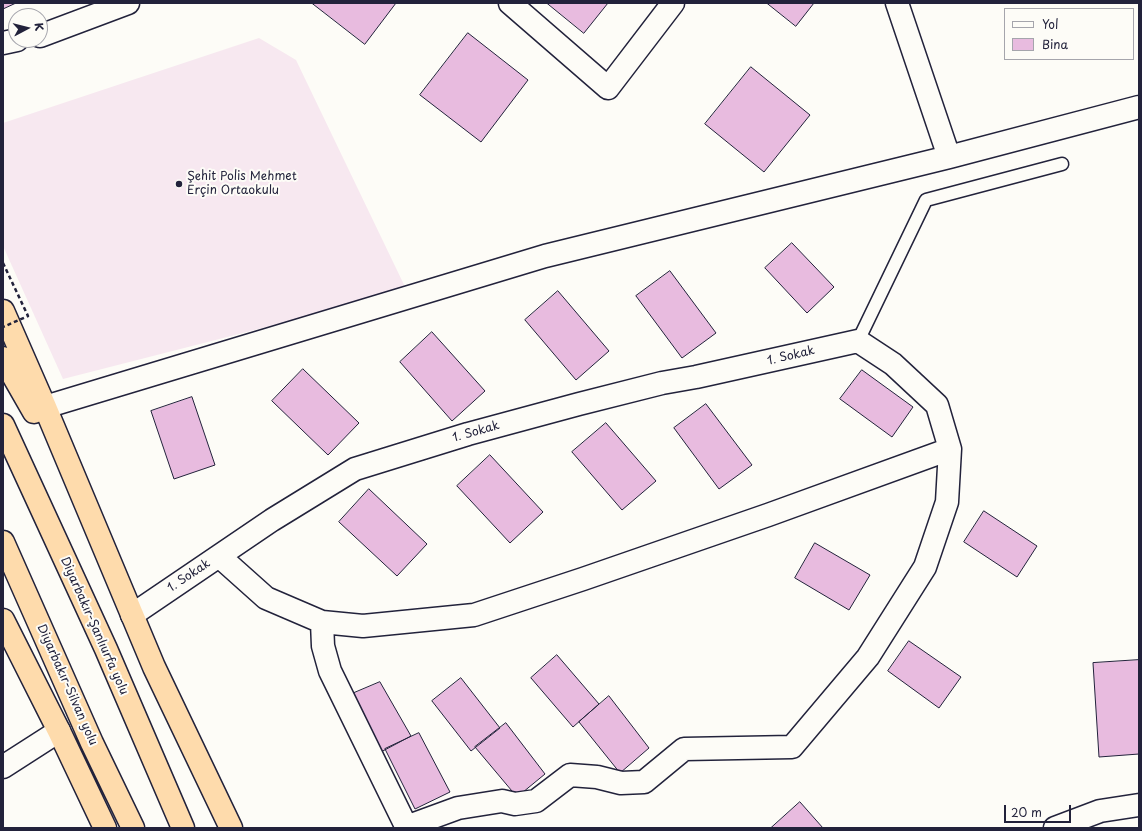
<!DOCTYPE html>
<html>
<head>
<meta charset="utf-8">
<style>
  body { margin:0 }
  #map { position:relative; width:1142px; height:831px; overflow:hidden; background:#fdfcf7; font-family:"Playpen Sans",sans-serif }
  canvas { display:block }
  .frame { position:absolute; inset:0; border:4px solid #22223b; pointer-events:none }
  .legend { position:absolute; left:1004px; top:8px; width:130px; height:52px; box-sizing:border-box; background:#fdfcf7; border:1px solid #a5a5ac; margin:0; padding:5px 7px; list-style:none; font-size:12px; color:#22223b }
  .legend li { display:flex; align-items:center; gap:8px; height:20px }
  .legend b { width:20px; border:1px solid #a5a5ac }
  .north { position:absolute; left:8px; top:8px; width:40px; height:40px; box-sizing:border-box; background:#fdfcf7; border:1px solid #a5a5ac; border-radius:50%; rotate:83deg; font-size:11px; font-weight:700; line-height:16px; text-align:center; color:#22223b }
  .north::after { content:''; display:block; margin:auto; width:14px; height:18px; background:#22223b; clip-path:polygon(50% 0,100% 100%,50% 72%,0 100%) }
  .scale { position:absolute; left:1004px; top:805px; width:67px; height:18px; box-sizing:border-box; border:2px solid #22223b; border-top:0; padding-left:5px; font-size:12px; line-height:14px; white-space:nowrap; color:#22223b; -webkit-text-stroke:3px #fdfcf7; paint-order:stroke }
</style>
</head>
<body>
<div id="map">
<canvas width="1142" height="831"></canvas>
<div class="frame"></div>
<ul class="legend">
<li><b style="height:5px;background:#fdfcf7"></b>Yol</li>
<li><b style="height:11px;background:#e8bbdf"></b>Bina</li>
</ul>
<div class="north">K</div>
<div class="scale">20 m</div>
</div>
<script>
const context = document.querySelector('canvas').getContext('2d');
context.lineJoin = 'round';
function fillPath(path, color) { context.fillStyle = color; context.fill(path, 'evenodd'); }
function strokePath(path, color, width, dash) { context.strokeStyle = color; context.lineWidth = width; context.lineCap = dash ? 'butt' : 'round'; context.setLineDash(dash || []); context.stroke(path); }
function label(font, color, halo, rows, align = 'center') {
  context.font = font + ' "Playpen Sans",sans-serif'; context.lineWidth = 4; context.setLineDash([]); context.textBaseline = 'middle'; context.strokeStyle = halo; context.fillStyle = color; for (const [text, x, y, turn = 0] of rows) {
    context.save(); context.translate(x, y); context.rotate((+turn || 0) * Math.PI / 180); context.textAlign = isNaN(turn) ? turn : align; if (halo) context.strokeText(text, 0, 0); context.fillText(text, 0, 0); context.restore();
  }
}
fillPath(new Path2D(`
  M259,38L296,60L407,291L63,379L3,246V123Z`), '#f7e8f0');
const building = new Path2D(`
  M3,3H16L3,9Z
  M312,3H396L365,44Z
  M547,3H608L584,33Z
  M767,3H814L796,26Z
  M468,33L528,80L481,142L420,95Z
  M751,67L810,115L764,172L705,124Z
  M792,243L834,287L807,313L765,268Z
  M670,271L716,333L682,358L636,296Z
  M558,291L609,351L576,380L525,320Z
  M432,332L485,391L452,421L400,362Z
  M303,369L359,423L328,455L272,401Z
  M862,370L913,407L892,437L840,399Z
  M192,397L215,465L174,479L151,411Z
  M706,404L752,465L719,489L674,428Z
  M606,423L656,481L622,510L572,452Z
  M490,455L543,512L510,543L457,486Z
  M369,489L427,544L397,576L339,522Z
  M984,511L1037,546L1017,577L964,542Z
  M815,543L870,575L849,610L795,578Z
  M909,641L961,677L939,708L888,671Z
  M557,655L599,704L573,727L531,678Z
  M1139,660V754L1099,757L1093,663Z
  M461,678L500,728L471,751L432,701Z
  M380,682L411,736L379,753L347,696Z
  M609,696L649,748L620,773L579,722Z
  M506,723L545,774L517,797L475,747Z
  M419,733L450,792L415,809L385,749Z
  M800,802L823,828H771Z`);
fillPath(building, '#e8bbdf');
strokePath(building, '#22223b', 1);
const lane = new Path2D(`
  M858,341L926,200L1062,164`);
const street = new Path2D(`
  M510,3L608,88L673,3
  M897,3L949,157
  M40,36L128,3
  M3,43L17,40
  M45,407L545,256L949,157L1139,107
  M219,556L266,598L322,622L363,626L474,615L583,579L768,515L950,449
  M132,615L272,520L355,469L468,434L579,404L662,383L696,377L858,341L893,364L937,405L950,449L947,502L925,567L868,657L792,747L684,749L644,782L621,783L597,777L570,775L536,801L515,804L502,801L458,808L406,827
  M322,622L323,646L330,671L407,828
  M3,767L59,731`);
const secondary = new Path2D(`
  M1055,828L1100,811L1139,805`);
const highway = new Path2D(`
  M3,311L45,407L154,667L231,828
  M3,358L34,412
  M3,425L106,649L183,828
  M3,542L92,743L133,828
  M3,620L59,731L105,828`);
strokePath(lane, '#22223b', 15);
strokePath(street, '#22223b', 25);
strokePath(secondary, '#22223b', 25);
strokePath(highway, '#22223b', 25);
strokePath(lane, '#fdfcf7', 12);
strokePath(street, '#fdfcf7', 22);
strokePath(secondary, '#fdfcf7', 22);
strokePath(highway, '#fedbac', 22);
strokePath(new Path2D(`
  M3,263L28,316L3,327`), '#22223b', 2.5, [4, 3]);
for (const [x, y, r, color] of [
  [179,184,4,"#22223b"]
]) { const dot = new Path2D(); dot.arc(x, y, r, 0, 2 * Math.PI); context.fillStyle = color; context.fill(dot); strokePath(dot, '#fdfcf7', 1.5); }
label('12px', '#22223b', '#fdfcf7', [
  ["Şehit Polis Mehmet",187,177],
  ["Erçin Ortaokulu",187,191]
], 'left');
label('12px', '#22223b', '#fdfcf7', [
  ["1. Sokak",791,356,-13],
  ["1. Sokak",476,432,-16],
  ["1. Sokak",189,576,-34],
  ["Diyarbakır-Şanlıurfa yolu",94,626,66],
  ["Diyarbakır-Silvan yolu",67,685,66]
]);
</script>
</body>
</html>
